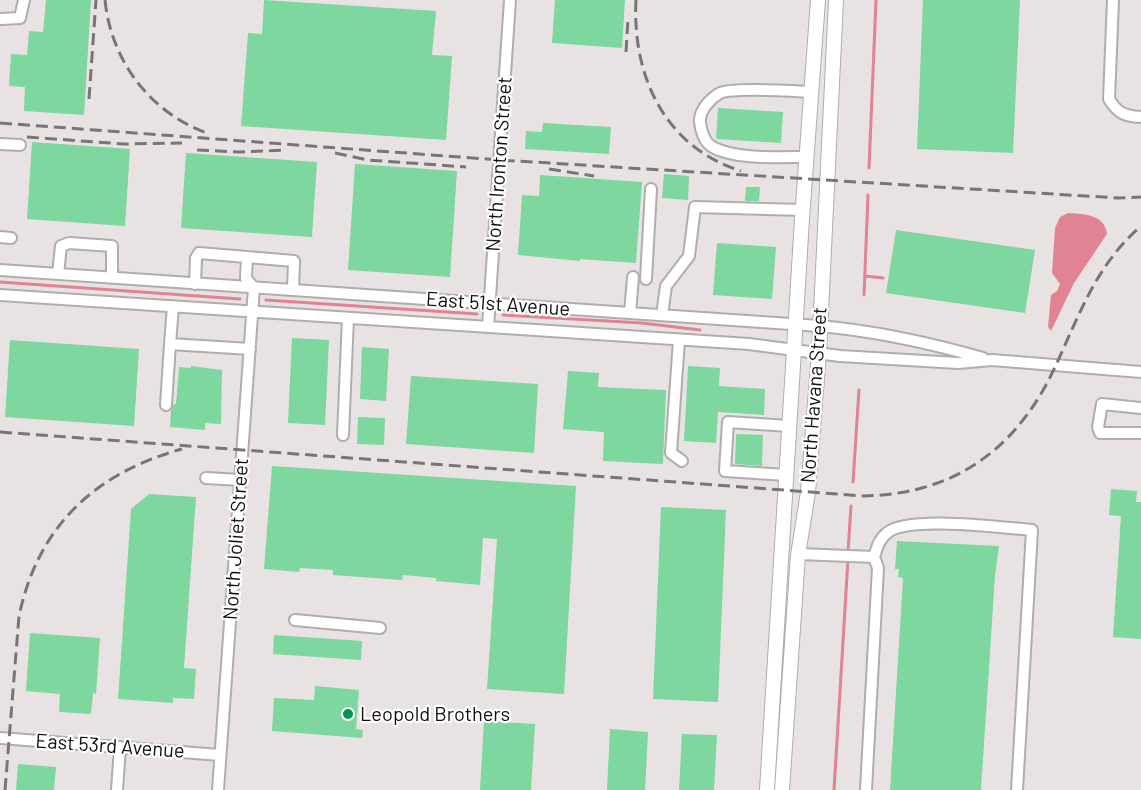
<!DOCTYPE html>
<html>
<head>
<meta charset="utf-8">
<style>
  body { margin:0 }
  canvas { display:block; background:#e8e2e3 }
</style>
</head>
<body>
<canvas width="1141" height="790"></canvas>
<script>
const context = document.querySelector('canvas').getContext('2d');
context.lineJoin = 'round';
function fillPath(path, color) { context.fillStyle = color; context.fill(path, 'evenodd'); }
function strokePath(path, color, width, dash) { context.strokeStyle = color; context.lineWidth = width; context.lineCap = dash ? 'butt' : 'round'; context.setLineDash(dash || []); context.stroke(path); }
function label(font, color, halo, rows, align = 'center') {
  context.font = font + ' Barlow,sans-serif'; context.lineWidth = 4.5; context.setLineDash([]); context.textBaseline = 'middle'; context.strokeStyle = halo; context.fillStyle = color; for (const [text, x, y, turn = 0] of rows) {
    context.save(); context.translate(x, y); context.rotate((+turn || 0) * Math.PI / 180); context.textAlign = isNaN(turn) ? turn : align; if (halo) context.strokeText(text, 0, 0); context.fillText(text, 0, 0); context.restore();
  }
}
fillPath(new Path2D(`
  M1068,213C1083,214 1105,214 1107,234L1074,283L1051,331L1048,327L1051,295L1057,291L1060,284L1052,273L1055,228L1060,217Z`), '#e28394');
strokePath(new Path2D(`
  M869,168L876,0
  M865,276L883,278
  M0,282L240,299
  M864,295L868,195
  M266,300L477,314
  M503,315L642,323L700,330
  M853,482L859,390
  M848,552L851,506
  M834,790L848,559`), '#e28394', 3);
fillPath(new Path2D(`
  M46,0H91L84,115L24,111L25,87L9,86L11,54L27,55L29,31L43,32Z
  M264,0L436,11L432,55L452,56L446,140L241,126L248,33L262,34Z
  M555,0H625L622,48L552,43Z
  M923,0H1020L1013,153L917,149Z
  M718,108L783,112L781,143L716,139Z
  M543,123L611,127L609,154L525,149L526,131L542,132Z
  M32,142L130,149L125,226L27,219Z
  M186,153L317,162L312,237L181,228Z
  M355,164L457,171L450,277L348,270Z
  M664,174L689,176L688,200L662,198Z
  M540,175L642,182L636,263L580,259V261L518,255L522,195L539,196Z
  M746,187H760L759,201H745Z
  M896,230L1035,250L1025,313L886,293Z
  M717,243L776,247L772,299L713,295Z
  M292,338L329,340L325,425L288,423Z
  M10,340L139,349L134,426L5,417Z
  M362,347L389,349L386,401L360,399Z
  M191,366L222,370L221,424L205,423V430L170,427L171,410L174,404H176L179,367L191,368Z
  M688,366L720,368L719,386L765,389L764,415L718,412L716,443L684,441Z
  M568,371L599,373L598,387L666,390L663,464L603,461L604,432L563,429Z
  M411,376L538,384L534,453L406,444Z
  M358,417L385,418L384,445L357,444Z
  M736,434L763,435L762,466L735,464Z
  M272,466L576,486L564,694L487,689L497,539L483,538L480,585L436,581V578L403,575L402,580L333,575V570L300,568L299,572L264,569Z
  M1111,489L1137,491L1136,502H1141V639L1113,637L1121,516L1109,515Z
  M149,494L196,497L184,668L196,669L194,699L173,698V703L118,699L131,509Z
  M661,507L726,510L718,702L653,699Z
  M897,541L999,546L995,576L981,790H890L903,578L898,577L899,569H895Z
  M30,633L100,638L96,694L93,693L91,714L59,712L60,694L26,691Z
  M274,635L362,641L361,660L273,654Z
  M315,686L359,690L356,729L363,730L362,738L272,731L274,698L314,700Z
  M484,721L535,724L531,790H480Z
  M610,729L648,732L645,790H607Z
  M682,734L717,735L714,790H679Z
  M18,764L56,767L54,790H16Z`), '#7dd79f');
const minor = new Path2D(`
  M1113,0L1109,99C1118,114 1125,116 1141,117
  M0,19L20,18L24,0
  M0,144L20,145
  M806,157C781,157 733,160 711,146C704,141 701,130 700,122C699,110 711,98 720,93C734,87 793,91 812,92
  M0,237L11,238
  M247,257L246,278L254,288
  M0,270L820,326C876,331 930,343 983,358
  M58,274L61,246L69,243L112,246V278
  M646,279L651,189
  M195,284L196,258L199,253L294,261L293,290
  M0,295L749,344L840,356L958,363L992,360L1141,372
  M630,313L633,277
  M662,315L666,286L689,256L695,207L802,210
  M488,327L510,0
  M679,340L671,453L682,461
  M170,344L173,306
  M166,405L170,344L250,349
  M1141,408L1102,404L1098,427L1100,433H1141
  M343,435L348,318
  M786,475L725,471L728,422L789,426
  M206,478L240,480
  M799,554L874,557C877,548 879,539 887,533C908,515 1003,528 1032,530L1017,790
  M295,620L380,628
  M0,738L220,755
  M117,790L120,747
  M218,790L254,288
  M866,790L878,568L874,557`);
const major = new Path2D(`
  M767,790L802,219L818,0
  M782,790L798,555L808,492L819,353L836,0`);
strokePath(minor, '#b1adad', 14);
strokePath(major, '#b1adad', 16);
strokePath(minor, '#fff', 10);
strokePath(major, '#fff', 14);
strokePath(new Path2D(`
  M105,0C111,60 149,112 207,133
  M636,0C632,75 664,147 741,171
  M626,52L628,19
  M89,99L96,0
  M0,123L500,160L1118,198L1141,197
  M27,137L123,144L182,143
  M197,150L240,152L287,150
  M335,153L368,160L466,167
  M549,169L594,176
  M0,432L864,496C956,494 1018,448 1056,365C1080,313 1097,264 1141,226
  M5,790L19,616C38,526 95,473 182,449`), '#797576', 3, [12, 6]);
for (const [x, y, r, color] of [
  [348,714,6,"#009455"]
]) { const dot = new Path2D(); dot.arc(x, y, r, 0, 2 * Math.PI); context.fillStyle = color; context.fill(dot); strokePath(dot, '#fff', 2); }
label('20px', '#111010', '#fff', [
  ["North Ironton Street",499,164,-86],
  ["East 51st Avenue",498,304,4],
  ["North Havana Street",814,395,-86],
  ["North Joliet Street",236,539,-86],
  ["East 53rd Avenue",110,746,4]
]);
label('20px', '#111010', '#fff', [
  ["Leopold Brothers",360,714]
], 'left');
</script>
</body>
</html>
